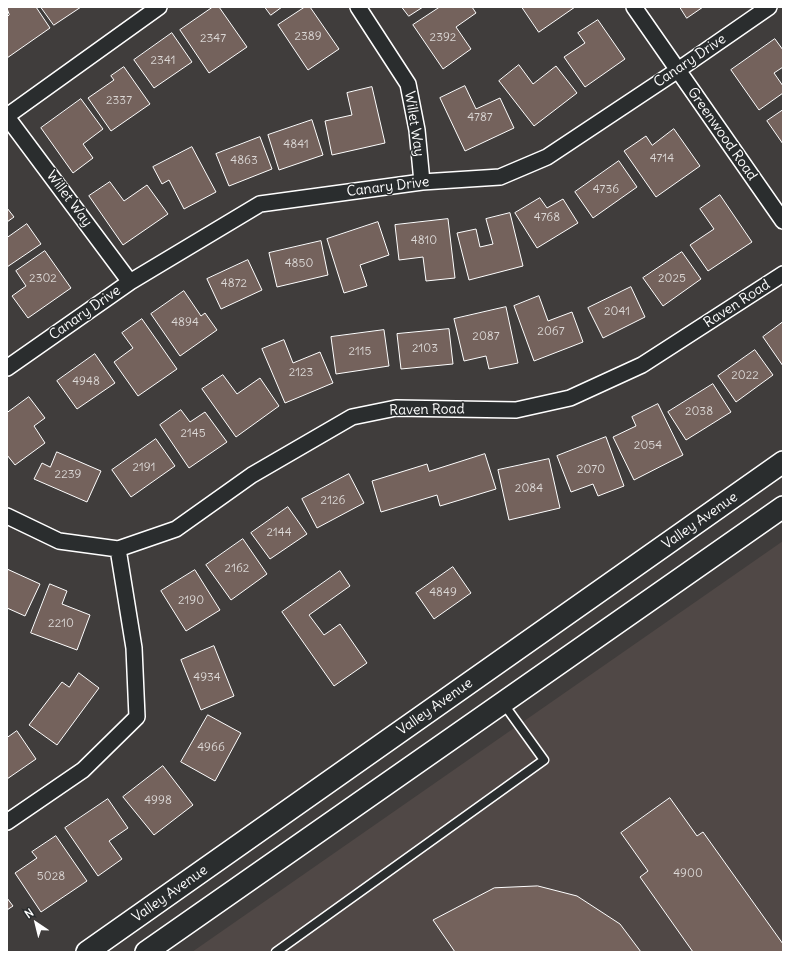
<!DOCTYPE html>
<html>
<head>
<meta charset="utf-8">
<style>
  body { margin:0 }
  #map { position:relative; width:790px; height:959px; overflow:hidden; background:#403d3c; font-family:Delius,sans-serif }
  canvas { display:block }
  .frame { position:absolute; inset:0; border:8px solid #fff; pointer-events:none }
  .north { position:absolute; left:16px; top:903px; width:40px; height:40px; -webkit-text-stroke:3px #2a2d2e; paint-order:stroke; rotate:325deg; font-size:11px; font-weight:700; line-height:16px; text-align:center; color:#fff }
  .north::after { content:''; display:block; margin:auto; width:14px; height:18px; background:#fff; clip-path:polygon(50% 0,100% 100%,50% 72%,0 100%) }
</style>
</head>
<body>
<div id="map">
<canvas width="790" height="959"></canvas>
<div class="frame"></div>
<div class="north">N</div>
</div>
<script>
const context = document.querySelector('canvas').getContext('2d');
context.lineJoin = 'round';
function fillPath(path, color) { context.fillStyle = color; context.fill(path, 'evenodd'); }
function strokePath(path, color, width, dash) { context.strokeStyle = color; context.lineWidth = width; context.lineCap = dash ? 'butt' : 'round'; context.setLineDash(dash || []); context.stroke(path); }
function label(font, color, halo, rows, align = 'center') {
  context.font = font + ' Delius,sans-serif'; context.lineWidth = 3; context.setLineDash([]); context.textBaseline = 'middle'; context.strokeStyle = halo; context.fillStyle = color; for (const [text, x, y, turn = 0] of rows) {
    context.save(); context.translate(x, y); context.rotate((+turn || 0) * Math.PI / 180); context.textAlign = isNaN(turn) ? turn : align; if (halo) context.strokeText(text, 0, 0); context.fillText(text, 0, 0); context.restore();
  }
}
fillPath(new Path2D(`
  M783,541V952H192Z`), '#504846');
const building = new Path2D(`
  M7,7H36L50,28L7,58V17L9,15Z
  M41,7H81L54,25Z
  M213,7H219L247,47L209,73L180,30Z
  M265,7H282L271,15Z
  M305,7H310L339,49L308,70L278,25Z
  M402,7H423L409,16Z
  M440,7H472L476,13L456,27L471,49L443,69L413,25Z
  M522,7H575L539,32Z
  M680,7H703L687,18Z
  M598,20L625,59L585,87L564,57L585,43L578,33Z
  M172,33L192,62L154,88L134,60Z
  M775,39L783,50V67L774,73L783,86V93L759,110L731,70Z
  M519,65L533,84L556,66L577,93L534,126L499,81Z
  M124,67L150,104L111,131L88,98L114,80L111,76Z
  M465,86L476,109L500,98L514,128L465,151L440,98Z
  M372,87L385,143L332,155L325,121L352,115L347,93Z
  M81,99L103,129L83,144L93,158L73,173L41,128Z
  M783,110V144L767,121Z
  M312,120L323,155L279,170L268,135Z
  M674,129L700,166L656,197L624,151L646,136L652,145Z
  M260,137L272,169L229,186L216,154Z
  M192,147L216,192L184,209L169,180L162,184L153,167Z
  M619,161L637,187L593,218L575,192Z
  M110,182L124,201L147,185L168,214L123,245L89,196Z
  M720,195L752,242L708,271L690,245L714,229L700,209Z
  M540,198L547,208L563,199L578,223L537,248L515,213Z
  M7,208L14,217L7,222Z
  M510,213L523,266L469,280L457,233L476,229L480,247L493,244L486,219Z
  M448,219L455,278L426,281L423,257L399,260L395,225Z
  M378,222L389,255L360,265L367,286L344,293L327,239Z
  M27,224L41,244L7,267V238Z
  M321,241L328,275L277,287L269,253Z
  M45,251L71,288L28,318L12,296L26,286L16,271Z
  M682,252L701,279L663,306L643,278Z
  M248,260L262,290L221,309L207,279Z
  M631,287L645,317L603,338L588,308Z
  M184,291L201,316L205,313L217,330L180,356L151,314Z
  M539,296L548,321L572,312L583,342L534,361L514,306Z
  M506,307L518,363L489,369L486,356L464,361L454,319Z
  M142,319L177,369L138,396L114,362L133,348L122,333Z
  M783,322V366L763,337Z
  M449,329L453,364L401,369L397,334Z
  M384,330L389,366L336,374L331,337Z
  M284,340L293,363L320,352L333,383L285,403L262,349Z
  M755,350L773,375L736,402L718,376Z
  M95,354L115,383L77,409L57,381Z
  M223,375L237,394L260,378L279,406L236,437L202,389Z
  M713,384L731,412L686,440L668,412Z
  M29,397L45,418L34,426L45,443L15,465L7,455V413Z
  M658,404L683,455L634,480L613,437L636,426L632,417Z
  M181,410L190,422L205,412L227,442L189,468L160,425Z
  M606,437L624,486L598,496L593,484L571,492L557,456Z
  M156,439L175,466L131,497L112,470Z
  M57,452L101,471L87,502L34,479L42,463L50,467Z
  M485,454L496,489L440,506L437,495L381,512L372,481L427,464L429,471Z
  M549,459L560,508L509,520L498,470Z
  M349,474L364,503L317,528L302,499Z
  M288,507L307,534L270,559L251,533Z
  M243,539L267,574L231,600L206,565Z
  M453,567L471,593L434,619L416,593Z
  M7,569L40,584L25,616L7,608Z
  M195,570L220,610L186,631L161,591Z
  M340,571L350,586L309,615L324,635L340,624L367,663L334,686L282,612Z
  M50,584L67,591L62,604L90,615L77,650L31,633Z
  M214,646L234,696L201,710L181,660Z
  M79,673L99,688L57,745L29,725L62,682L69,687Z
  M208,715L241,733L215,781L181,762Z
  M17,731L36,759L7,779V738Z
  M163,766L193,805L154,835L123,797Z
  M670,798L697,836L703,832L783,944V952H693L640,877L648,871L621,833Z
  M108,799L128,828L109,841L122,859L98,876L65,828Z
  M56,836L87,881L41,912L15,873L37,858L32,852Z
  M538,886L577,896L620,924L641,952H455L433,920L494,888Z
  M7,898L13,906L7,910Z`);
fillPath(building, '#74625c');
strokePath(building, '#fff', 1);
const service = new Path2D(`
  M276,952L544,760L503,703`);
const minor = new Path2D(`
  M358,7L408,84L417,130L422,182
  M634,7L783,221
  M7,116L159,7
  M7,117L130,282
  M7,368L130,282L260,204L422,182L500,177L547,157L678,70L769,7
  M7,516L59,541L118,549L176,529L252,475L352,417L396,408L516,410L570,398L642,365L783,274
  M7,822L83,770L137,717L134,648L118,549`);
const secondary = new Path2D(`
  M87,952L783,462
  M146,952L783,507`);
strokePath(service, '#fff', 11);
strokePath(minor, '#fff', 18);
strokePath(secondary, '#fff', 24);
strokePath(service, '#2a2d2e', 8);
strokePath(minor, '#2a2d2e', 15);
strokePath(secondary, '#2a2d2e', 21);
label('12px', '#dcd8d6', null, [
  ["2389",308,37],
  ["2392",443,38],
  ["2347",213,39],
  ["2341",163,61],
  ["2337",119,101],
  ["4787",480,118],
  ["4841",296,145],
  ["4714",662,159],
  ["4863",244,161],
  ["4736",606,190],
  ["4768",547,218],
  ["4810",424,241],
  ["4850",299,264],
  ["2302",43,279],
  ["2025",672,279],
  ["4872",234,284],
  ["2041",617,312],
  ["4894",185,323],
  ["2067",551,332],
  ["2087",486,337],
  ["2103",425,349],
  ["2115",360,352],
  ["2123",301,373],
  ["2022",745,376],
  ["4948",86,382],
  ["2038",699,412],
  ["2145",193,434],
  ["2054",648,446],
  ["2191",144,468],
  ["2070",591,470],
  ["2239",68,475],
  ["2084",529,489],
  ["2126",333,501],
  ["2144",279,533],
  ["2162",237,569],
  ["4849",443,593],
  ["2190",191,601],
  ["2210",61,624],
  ["4934",207,678],
  ["4966",211,748],
  ["4998",158,801],
  ["4900",688,874],
  ["5028",51,877]
]);
label('14px', '#fff', '#2a2d2e', [
  ["Canary Drive",690,61,-34],
  ["Willet Way",414,124,81],
  ["Greenwood Road",722,134,55],
  ["Canary Drive",388,187,-7],
  ["Willet Way",69,199,53],
  ["Raven Road",737,304,-33],
  ["Canary Drive",85,313,-35],
  ["Raven Road",427,410,-1],
  ["Valley Avenue",700,521,-35],
  ["Valley Avenue",435,707,-35],
  ["Valley Avenue",170,894,-35]
]);
</script>
</body>
</html>
